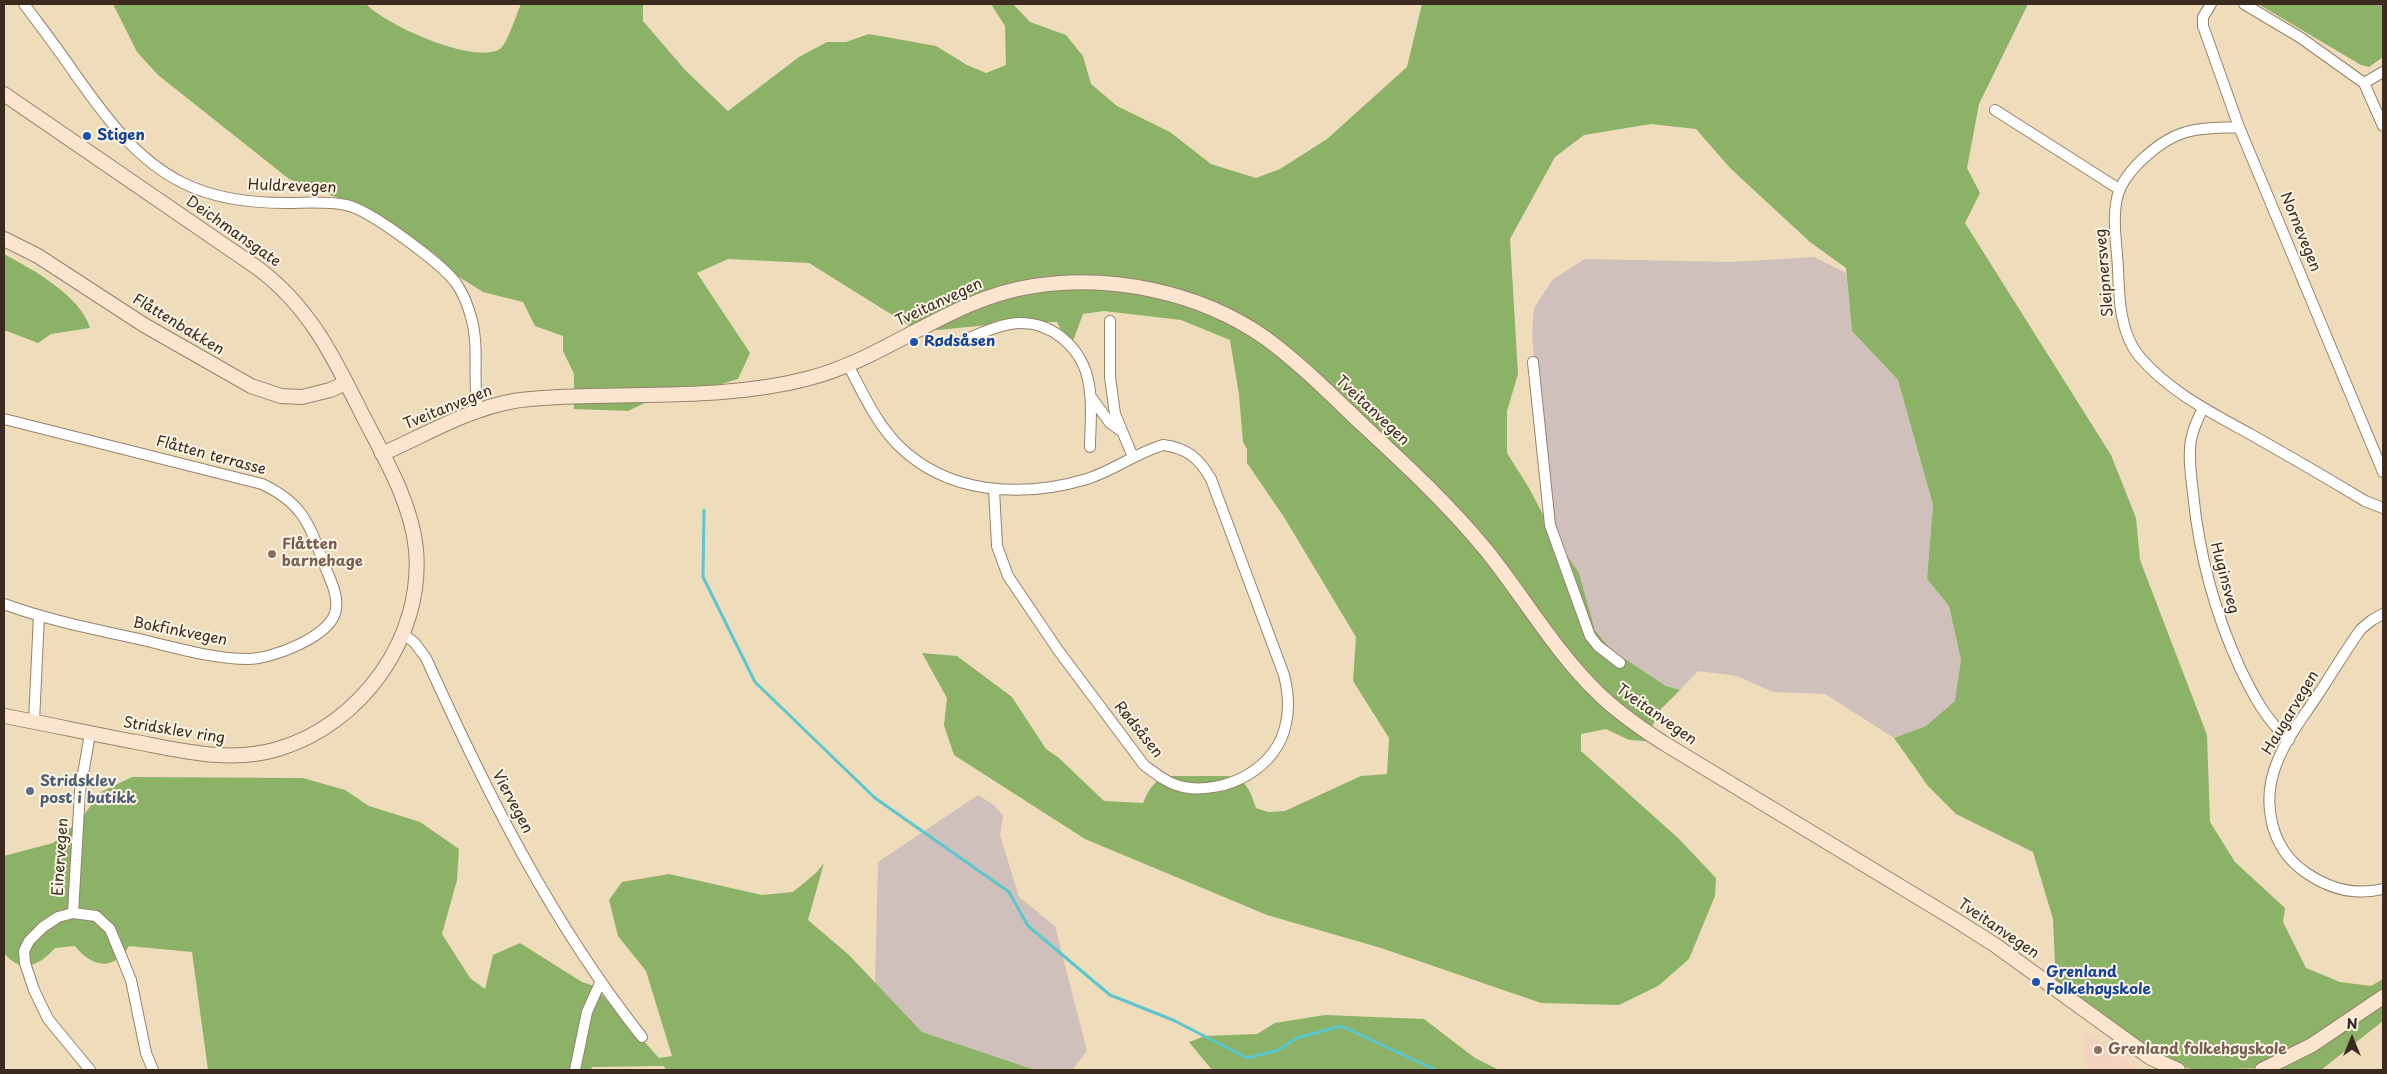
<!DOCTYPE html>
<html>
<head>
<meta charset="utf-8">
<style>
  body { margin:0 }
  #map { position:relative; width:2387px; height:1074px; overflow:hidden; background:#efdcba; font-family:"Playpen Sans",sans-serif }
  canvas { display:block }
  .frame { position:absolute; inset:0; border:5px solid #3b2a1e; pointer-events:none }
  .north { position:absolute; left:2327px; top:1014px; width:50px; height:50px; -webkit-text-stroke:4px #fcf5e5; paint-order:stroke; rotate:0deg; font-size:14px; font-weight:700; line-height:20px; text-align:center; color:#3b2a1e }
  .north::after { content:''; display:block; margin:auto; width:18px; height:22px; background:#3b2a1e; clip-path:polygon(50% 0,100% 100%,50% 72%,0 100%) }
</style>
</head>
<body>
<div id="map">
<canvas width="2387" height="1074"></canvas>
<div class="frame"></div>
<div class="north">N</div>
</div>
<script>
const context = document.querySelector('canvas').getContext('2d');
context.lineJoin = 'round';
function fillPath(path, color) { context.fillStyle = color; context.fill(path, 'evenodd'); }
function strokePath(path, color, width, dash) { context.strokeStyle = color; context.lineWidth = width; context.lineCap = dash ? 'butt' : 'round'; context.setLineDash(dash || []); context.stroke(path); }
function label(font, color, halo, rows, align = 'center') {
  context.font = font + ' "Playpen Sans",sans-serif'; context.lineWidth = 4; context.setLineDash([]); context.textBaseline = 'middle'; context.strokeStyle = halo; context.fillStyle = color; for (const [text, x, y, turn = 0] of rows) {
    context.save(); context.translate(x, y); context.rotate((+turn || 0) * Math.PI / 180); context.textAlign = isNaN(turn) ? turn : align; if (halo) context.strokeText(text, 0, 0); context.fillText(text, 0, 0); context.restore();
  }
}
fillPath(new Path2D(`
  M2086,1033L2123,1058L2139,1070H2085Z`), '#f4d3c0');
fillPath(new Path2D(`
  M1814,257L1846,273L1852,331L1898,380L1933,505L1927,579L1949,606L1961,660L1956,701L1926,726L1894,738L1825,694L1773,692L1737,676L1698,671L1680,690L1666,686L1610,649L1595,630L1579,573L1569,561L1551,513L1532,336L1534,308L1553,279L1585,259L1731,262Z
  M978,795L994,805L1003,816L1000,835L1019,897L1055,926L1087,1051L1072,1070H1035L922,1032L875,983L878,862Z`), '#d0c0bc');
fillPath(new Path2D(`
  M113,4H366C386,25 474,65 500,49C507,44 517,13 521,4H643V21L686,71L728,111L799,57L827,42H846L869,34L936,46L967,65L986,73L1006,65L1005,26L991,4H1013L1030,22L1066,35L1083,56L1091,84L1117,106L1170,132L1211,164L1256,178L1280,169L1327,139L1407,67L1422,4H2028L1979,104L1967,168L1980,193L1965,223L2111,455L2136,518L2140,560L2207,735L2210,822L2235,862L2285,908L2283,922L2306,968L2340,982L2371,986L2383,979V1021L2321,1070H2265L2264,1068L2196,1070L2161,1062L2056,986L2053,919L2033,852L1956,814L1928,786L1894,738L1926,726L1955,701L1961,660L1949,606L1927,579L1933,505L1898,380L1852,331L1846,268L1810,242L1730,168L1696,129L1651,124L1584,135L1555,157L1510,239L1518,374L1507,411V453L1529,488L1558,543L1579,573L1595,630L1610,649L1666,686L1680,690L1661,709L1645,741L1629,740L1606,729L1581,734V751L1678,838L1716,878L1715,896L1689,959L1658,986L1619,1005L1541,1003L1381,948L1267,915L1085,839L954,755L944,725L947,698L922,653L957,656L1012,697L1046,749L1059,758L1104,801L1143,803C1149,790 1153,781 1167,776H1228C1247,779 1250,791 1256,808L1268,812L1285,811L1361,776L1387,774L1389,738L1353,681L1356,637L1284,517L1247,463V449L1243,442L1239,395L1230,340L1181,320L1104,311L1083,314L1070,349L1057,322H1018L938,330L910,326L809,263L728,259L697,273L750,353L738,379L711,387L680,386L628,411L574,409V374L563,351V336L535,326L523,302L483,292L413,248L369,210L289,179L158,75L137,52Z
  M2258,4H2383V57L2369,67L2361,65Z
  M4,254C32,269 81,296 90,328L51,334L38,343L4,330Z
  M132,777L303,778L345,790L369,806L420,822L459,849L457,880L442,934L470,978L485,989L493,955L520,943L582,982L594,986L659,1058L672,1056L646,971L618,936L609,900L622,882L669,874L762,895L793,892L816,873L824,863L808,920L849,955L922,1032L1035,1070H667L663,1066L592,1067L591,1070H208L192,952L129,946C114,971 92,968 75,946L55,948C39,966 21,974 4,953V856L53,843L80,820L101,792Z
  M1325,1015L1424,1019L1475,1058L1499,1070H1212L1189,1042L1205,1036L1257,1034L1275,1023Z`), '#8cb267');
strokePath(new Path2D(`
  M704,510L703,577L755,682L875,798L1009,892L1028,926L1110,995L1173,1020L1247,1058L1278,1050L1297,1038L1341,1026L1436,1070`), '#5ac7cf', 3);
const street = new Path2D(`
  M24,4C41,27 59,50 75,74C105,116 135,159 183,183C215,199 250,203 286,203C306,203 326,201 346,205C369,209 442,264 456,283C463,293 468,306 471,317C480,348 472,380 478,411
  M2211,4L2203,17V26L2239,127L2383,472
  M2244,4L2301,38L2364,83L2383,126
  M2364,83L2383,72
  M1995,110L2119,189
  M2239,127C2222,128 2203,127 2186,132C2161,139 2123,171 2117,198C2112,220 2117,247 2118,269C2119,298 2120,333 2139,356C2168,391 2212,413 2250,434C2289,456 2327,478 2365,501L2383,508
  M1110,321V377L1115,414L1133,457
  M963,341C978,334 994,327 1010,324C1049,317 1084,348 1089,385C1093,406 1090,427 1090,447
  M1533,362L1550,525L1590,636L1598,646L1620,663
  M848,365C863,393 876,423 898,445C948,495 1023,498 1087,479C1113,471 1136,453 1163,445C1187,448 1199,458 1211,479L1284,675C1288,691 1290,706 1286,723C1278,768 1226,795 1183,787C1168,784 1155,773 1144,765L1058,650L1008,576L997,546L994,490
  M1091,397L1110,423L1121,431
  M2203,408C2198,418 2193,428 2191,440C2188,456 2191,476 2193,493C2199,555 2214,611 2240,668C2253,695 2266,720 2289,740
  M4,419L262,484C305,504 310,527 326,569C331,581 338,595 336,609C333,636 272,659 248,659C215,659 180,649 147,641C99,630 50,621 4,604
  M2383,614L2372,620L2361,629C2345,651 2332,674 2317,696C2304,716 2287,737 2278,760C2261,799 2269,847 2305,872C2329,889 2354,896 2383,889
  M403,634L414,642L426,658C486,791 551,922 642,1037
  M34,722L39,615
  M73,913L80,791L90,734
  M90,1070L48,1019L34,990L25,963L24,951L29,941L43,927L58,917L73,913L96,916L110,929L131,980L146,1053L153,1070
  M575,1070L587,1012L600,983`);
const secondary = new Path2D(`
  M4,94L259,269C310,308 333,356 361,412C383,455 411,501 416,549C424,637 362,724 278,749C231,763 184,751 136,742C92,734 48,724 4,716
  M4,239L38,256L144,325L251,386L281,396L302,397L330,390L346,383
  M382,454C425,435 468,409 514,401C539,397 564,397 589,396C660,394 736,397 806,379C887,359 950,298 1034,286C1111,274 1199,292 1264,337C1300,363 1332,396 1365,427C1407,466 1449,505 1486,550C1523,596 1554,650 1597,692C1616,711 1639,727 1662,742L1954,919L1995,945L2151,1058L2178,1070
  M2262,1070L2312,1045L2383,997`);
strokePath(street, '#95836c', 12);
strokePath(secondary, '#95836c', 16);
strokePath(street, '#fff', 10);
strokePath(secondary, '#fce5cf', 14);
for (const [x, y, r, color] of [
  [87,136,5,"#1a4fb4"],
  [914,342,5,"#1a4fb4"],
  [272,554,5,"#8d6e63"],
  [30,791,5,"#5c6f8a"],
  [2036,982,5,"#1a4fb4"],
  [2098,1050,5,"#8d6e63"]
]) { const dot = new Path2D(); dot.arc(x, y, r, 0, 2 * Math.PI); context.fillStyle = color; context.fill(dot); strokePath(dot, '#fcf5e5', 2); }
label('bold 15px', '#164399', '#fcf5e5', [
  ["Stigen",97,136],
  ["Rødsåsen",924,342],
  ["Grenland",2046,973],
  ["Folkehøyskole",2046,990]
], 'left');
label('15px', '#3b2a1e', '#fcf5e5', [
  ["Huldrevegen",292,187,2],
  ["Deichmansgate",233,232,35],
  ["Nornevegen",2300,232,68],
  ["Sleipnersveg",2105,273,-95],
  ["Tveitanvegen",939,303,-25],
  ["Flåttenbakken",178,325,31],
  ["Tveitanvegen",448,408,-22],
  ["Tveitanvegen",1372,411,43],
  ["Flåtten terrasse",211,456,15],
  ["Huginsveg",2224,578,75],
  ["Bokfinkvegen",180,632,11],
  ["Haugarvegen",2291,713,-59],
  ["Tveitanvegen",1656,715,35],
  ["Rødsåsen",1138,730,51],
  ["Stridsklev ring",174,731,9],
  ["Viervegen",512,802,62],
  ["Einervegen",61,857,-86],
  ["Tveitanvegen",1998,929,34]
]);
label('bold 15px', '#785e54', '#fcf5e5', [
  ["Flåtten",282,545],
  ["barnehage",282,562],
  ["Grenland folkehøyskole",2108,1050]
], 'left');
label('bold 15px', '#4e5e75', '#fcf5e5', [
  ["Stridsklev",40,782],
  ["post i butikk",40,799]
], 'left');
</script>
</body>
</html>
